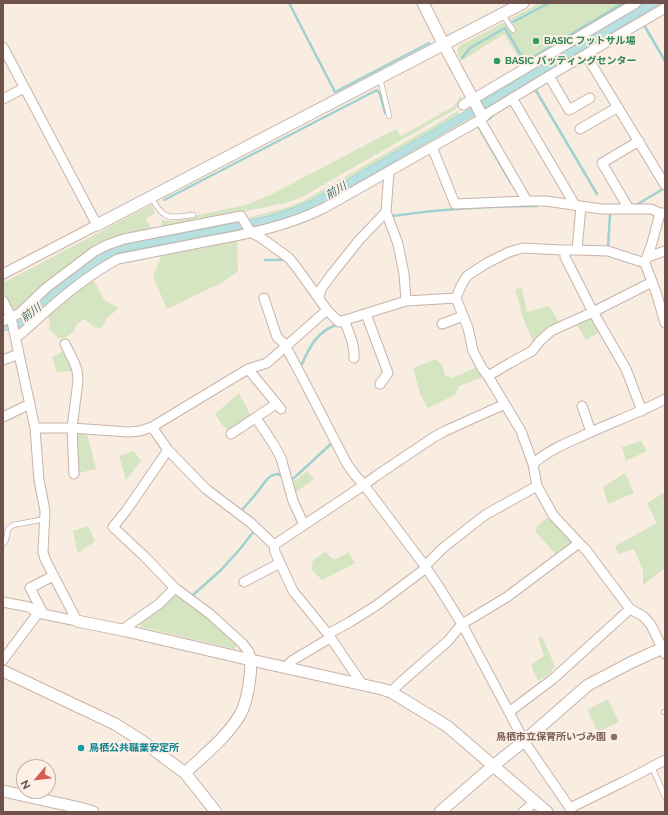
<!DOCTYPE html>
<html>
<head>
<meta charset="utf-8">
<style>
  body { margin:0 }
  #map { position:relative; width:668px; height:815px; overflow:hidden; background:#f9ece1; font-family:Raleway,sans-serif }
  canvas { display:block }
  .frame { position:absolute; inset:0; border:4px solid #6e524b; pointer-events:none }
  .north { position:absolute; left:16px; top:759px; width:40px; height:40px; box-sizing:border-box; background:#fdf1e7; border:1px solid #c4b1a9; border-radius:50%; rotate:242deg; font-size:11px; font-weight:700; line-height:16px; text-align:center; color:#6e524b }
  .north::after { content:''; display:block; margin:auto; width:14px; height:18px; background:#d85b52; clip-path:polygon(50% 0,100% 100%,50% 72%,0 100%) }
</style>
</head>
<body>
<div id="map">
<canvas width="668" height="815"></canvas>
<div class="frame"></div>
<div class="north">N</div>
</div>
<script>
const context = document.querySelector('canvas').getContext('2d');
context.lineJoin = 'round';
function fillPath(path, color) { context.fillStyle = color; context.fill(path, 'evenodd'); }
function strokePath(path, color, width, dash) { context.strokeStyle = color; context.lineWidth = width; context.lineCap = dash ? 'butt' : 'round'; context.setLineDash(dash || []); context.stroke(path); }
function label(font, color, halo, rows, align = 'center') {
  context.font = font + ' Raleway,"Noto Sans JP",sans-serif'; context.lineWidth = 4; context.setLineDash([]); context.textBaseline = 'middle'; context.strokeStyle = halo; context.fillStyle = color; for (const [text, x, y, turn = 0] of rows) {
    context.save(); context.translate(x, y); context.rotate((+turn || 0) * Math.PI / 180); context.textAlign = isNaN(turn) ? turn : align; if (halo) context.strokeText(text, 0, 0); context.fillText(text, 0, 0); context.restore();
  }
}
fillPath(new Path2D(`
  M540,3H631L524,66L504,34L461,61L457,52L459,46Z
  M662,3H665L485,111L484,110Z
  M461,96L462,100L459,105L454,110L300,198L285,203L161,229L162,223L161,220L174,221L188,219L198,215L246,205L270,195L396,129L401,136L454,106Z
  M458,111L460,114L311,200L287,211L247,219L246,218L286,208L303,201L433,126Z
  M475,115V117L472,119L302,216L254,229L252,227L268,224L304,213L346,191Z
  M151,205L155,213L146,219L152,231L124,236L21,308L13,312L3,293V283Z
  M244,229L245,231L118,256L22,329L18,328L27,322L28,324C53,300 87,266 118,254Z
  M237,239L238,271L223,282L167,309L153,277L162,254Z
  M92,277L104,300L119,308L106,319L102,328L94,327L85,319L77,323L74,331L65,338H58L50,330L49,318L46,314Z
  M522,288L527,312L549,306L560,324L534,345L522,315L515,289Z
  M590,317L600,332L586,340L576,323Z
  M66,350L73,371L57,372L52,357Z
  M436,359L442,365L445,375L452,378L477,367L485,376L459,386L455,395L428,408L420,394L413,368Z
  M239,393L251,416L228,431L220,422L215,414Z
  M75,431L87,433L96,469L75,474Z
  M641,441L647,451L626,461L622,447Z
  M134,451L141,461L126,480L119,456Z
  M307,471L314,479L292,495L289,481L296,480Z
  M625,473L634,493L608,504L603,487Z
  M665,492V568L643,585V570L634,549L618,554L615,546L657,523L647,503Z
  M550,516L572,541L569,547L557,556L535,531L538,525Z
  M88,526L95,541L78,553L73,531Z
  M325,552L334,560L349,552L355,563L322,580L311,569L313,560Z
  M174,595H179L211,620L237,645L235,649L141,627L140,622Z
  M538,637H542L555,666L549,674L538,681L531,665L544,656Z
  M608,699L619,722L598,732L587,710Z`), '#d5e5c2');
const water = new Path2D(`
  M646,3H661L484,109L323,203L304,212L293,216L268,224L118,253C84,270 56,298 29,324L27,322C20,328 12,329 3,331V324L19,321L23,317L22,316L60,283L96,255L108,249L122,244L174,235L272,215C286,211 299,206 312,200L461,114L541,65Z`);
fillPath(water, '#b8e0e0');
strokePath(water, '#a0d1d1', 1);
strokePath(new Path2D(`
  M289,3L335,92L429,43
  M513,22L549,3
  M643,26L644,25L665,61
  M462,58L470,48L505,28L525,62L623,3
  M535,89L597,194
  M489,119L494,114
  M478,126L511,183
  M164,200L377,90L380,94L385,113
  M636,205L663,189
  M392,216C440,209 488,206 537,206
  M608,247L610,215
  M265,260H285
  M302,364C310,346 317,332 336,325
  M289,479L294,478L333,442
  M244,513L242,510L255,495L268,478L273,475L278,474L284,477
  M193,595L221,570L240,549L254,531`), '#a0d1d1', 2.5);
const service = new Path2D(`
  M502,14L513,30
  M380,78L389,116
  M151,197C164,221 169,218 193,215
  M3,544L6,540L8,529L13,525L45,519
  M664,712H665
  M652,767L665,797`);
const minor = new Path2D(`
  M3,47L97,225L3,274
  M586,55L665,185
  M549,76L569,110L590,98
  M512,98L575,205
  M3,99L24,88
  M463,105L636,3
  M480,120L527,201
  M580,129L618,107
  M432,147L455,204L527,201H546L601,209H651L660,213H665
  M389,172L386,212L398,244L404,274L406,301
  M629,209L602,163L639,141
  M660,213L652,243L645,263L656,292L665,323
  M565,250V257L593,312L626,369L642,411
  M577,250L581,206
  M647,257L665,251
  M645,263L608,251L577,250H561L523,248L509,252L487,263L467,276L461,286L456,298L468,328L473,351L482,368L488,376L521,431L533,464L537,486L553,515L579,543L586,550L630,609L643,616L651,625L665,654
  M264,298L277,337L287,346
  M319,298L321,289L332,274L360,239L386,212
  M3,301L11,317L12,322L35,428L39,480L45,511L43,552L45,559L77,621
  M366,314L388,373L380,384
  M344,320C349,333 355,345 354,358
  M3,321L20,313L46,288L95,251L107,245L124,239L241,216L251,233L260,237L289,258L297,268L327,310L339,322L406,301L456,298
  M442,324L463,316
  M16,337L22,333C52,306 82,278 118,259C148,253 179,247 209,241C248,234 288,226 324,208L480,120L488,113L549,76L665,8
  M65,344L74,362L77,370L78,381L72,428L74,474
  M286,347L302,377L347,464L355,475L364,485L425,566L439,587L462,624L509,712L524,741L570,808L571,812
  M3,360L19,354
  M248,369L281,409
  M488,376L510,363L532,351L540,341L551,331L593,312L652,282
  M582,406L591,432
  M3,417L30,404
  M256,418L274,445L281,458L293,501L304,525
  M152,427L168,450L206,489L251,523L274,545L275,552L293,591L328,634L362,684
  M35,428H72L128,432L140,431L152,427L248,369L267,363L327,310
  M231,434L276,404
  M168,450L126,511L113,527L144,556L175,588L210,614L242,643L249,652L251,660
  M533,464C546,452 561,445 578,438C607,424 637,414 665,399
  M274,545L364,485L376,476L434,437L445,431L505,404
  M425,566L443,548L485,515L537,486
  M244,582L280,563
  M3,602L29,607L38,613
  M43,613L30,588L53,576
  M122,630L159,604L175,588
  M328,634L350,622L377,605L426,568
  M3,660L38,613L77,621
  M285,668L293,660L330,638
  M391,692L400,683L448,641L462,624L507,597L579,543
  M509,712L553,679L630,609
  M570,808L625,781L665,760
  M523,812L535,802`);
const tertiary = new Path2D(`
  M423,3L444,45L481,114
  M97,225L523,3
  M77,621L122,630L251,660L382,689L391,692L447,726L547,812
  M3,671L115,724L142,741L185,773L216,812
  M185,773C204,755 226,738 240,715C248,700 251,676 251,660
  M3,791L80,808L93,812
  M440,812L493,766L524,741L588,685L632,662L665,647`);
strokePath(service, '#c8b3aa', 6);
strokePath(minor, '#c8b3aa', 11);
strokePath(tertiary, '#c8b3aa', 13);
strokePath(service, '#fff', 4.5);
strokePath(minor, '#fff', 9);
strokePath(tertiary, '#fff', 11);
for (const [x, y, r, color] of [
  [536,41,4,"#2e9e5b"],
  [497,61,4,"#2e9e5b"],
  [614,737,4,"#8d6e63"],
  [81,748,4,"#0f9aa8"]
]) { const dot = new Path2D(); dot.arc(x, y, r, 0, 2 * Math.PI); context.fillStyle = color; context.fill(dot); strokePath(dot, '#fdf1e7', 1.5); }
label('bold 10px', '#27864d', '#fdf1e7', [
  ["BASIC フットサル場",544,41],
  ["BASIC バッティングセンター",505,61]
], 'left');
label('bold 10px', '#785e54', '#fdf1e7', [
  ["鳥栖市立保育所いづみ園",606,737]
], 'right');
label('bold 10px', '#0d838f', '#fdf1e7', [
  ["鳥栖公共職業安定所",89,748]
], 'left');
label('italic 11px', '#417272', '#fdf1e7', [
  ["前川",336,191,-31],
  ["前川",31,313,-37]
]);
</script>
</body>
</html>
